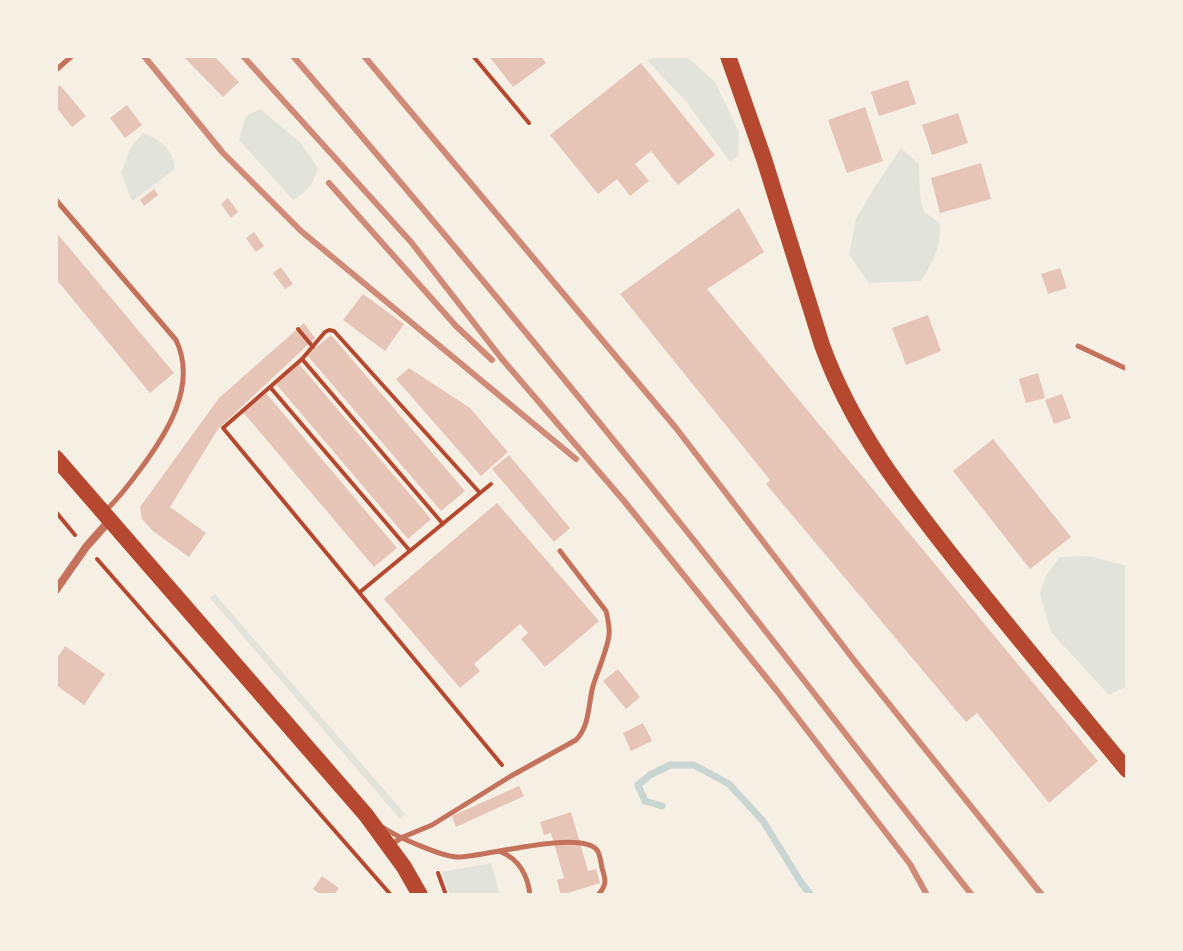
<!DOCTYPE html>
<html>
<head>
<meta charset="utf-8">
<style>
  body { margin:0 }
  #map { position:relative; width:1183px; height:951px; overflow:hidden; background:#f6efe4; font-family:"Alegreya Sans",sans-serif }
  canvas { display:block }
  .frame { position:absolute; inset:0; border:58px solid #f6efe4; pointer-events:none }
</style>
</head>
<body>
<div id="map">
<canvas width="1183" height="951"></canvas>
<div class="frame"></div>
</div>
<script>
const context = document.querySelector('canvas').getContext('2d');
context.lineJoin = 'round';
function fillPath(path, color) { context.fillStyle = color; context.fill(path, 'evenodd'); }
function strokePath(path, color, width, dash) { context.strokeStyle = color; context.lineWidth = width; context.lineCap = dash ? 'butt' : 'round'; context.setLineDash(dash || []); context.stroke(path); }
fillPath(new Path2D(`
  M659,56H686L715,82L739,132L738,156L730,162L688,104L647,60Z
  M260,109L300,142L318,168C312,186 309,190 293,200L239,140L246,116Z
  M143,133C161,140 173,149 175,169L132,201L121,173L131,147Z
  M901,148L919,164L920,195L924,212L940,223C941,248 934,260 921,281L869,283L849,255L856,219L876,185Z
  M1089,556L1127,566V686L1109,695L1051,632L1040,594L1047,574L1060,557Z
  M215,594L405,814L400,819L210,598Z
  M491,863L500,895H450L442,872Z`), '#e2e4dc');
strokePath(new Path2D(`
  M662,806L645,801L638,785L650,775L670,765H694L729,784L763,821L802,884L811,895`), '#c9d6d2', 7);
fillPath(new Path2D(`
  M183,56H214L239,82L223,97Z
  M489,56H541L546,63L513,87Z
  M641,63L715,155L678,185L651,151L635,164L649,181L630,196L617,179L598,194L550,135Z
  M908,80L916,104L879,116L871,92Z
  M60,85L86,116L72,127L56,107V88Z
  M127,105L142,125L125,138L110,118Z
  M865,107L883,161L847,173L828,120Z
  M958,113L968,143L932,155L922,125Z
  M981,163L991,199L940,213L931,178Z
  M154,189L158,195L144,206L140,200Z
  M228,198L238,212L231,218L221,204Z
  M739,208L764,252L707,289L1098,761L1049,803L977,713L966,722L766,484L770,480L620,294Z
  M56,232L174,373L150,393L56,279Z
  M254,232L264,246L256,252L246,238Z
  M281,267L293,284L285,289L273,273Z
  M1060,268L1067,288L1048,294L1041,274Z
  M363,294L404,324L385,351L343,320Z
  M928,315L941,351L906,365L892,328Z
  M304,323L315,338L218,429L170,507L206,533L189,557L153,531L142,519L140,507L219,398Z
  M331,335L465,491L441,511L307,355Z
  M299,364L431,519L408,539L276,384Z
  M409,368L470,408L508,452L481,476L396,379Z
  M1038,373L1045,398L1026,403L1019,379Z
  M266,393L397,548L374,567L243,412Z
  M1062,394L1071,418L1054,424L1045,400Z
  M993,439L1071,537L1030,569L953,471Z
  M509,455L570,528L554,542L492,469Z
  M497,503L599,621L545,667L521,639L528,633L520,624L474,664L480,671L460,688L384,599Z
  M65,646L105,674L84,705L56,685V660Z
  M618,669L640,697L626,709L603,681Z
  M643,723L652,741L631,751L623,733Z
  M519,786L524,796L456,827L452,816Z
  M571,812L588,871L596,869L600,883L561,895L557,880L564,878L551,833L544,835L540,822Z
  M322,876L339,888L334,895H321L313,889Z`), '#e6c5b7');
strokePath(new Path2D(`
  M473,56L529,123
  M298,329L313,347
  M302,359L443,524
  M270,387L410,551
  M480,493L334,331L329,330L325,332L302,359L223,428L502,765
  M56,512L75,535
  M97,559L391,895
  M360,592L491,484
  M438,873L446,895`), '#b5482f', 4);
strokePath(new Path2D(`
  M56,70L72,56
  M56,200L176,340C198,386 166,435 139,471C129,484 119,498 107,509
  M1078,346L1127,369
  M384,828C397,837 443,857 458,857C483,857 581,829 597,850C600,854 601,862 602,868C606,880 607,885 598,895
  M390,845L403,837L432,825L511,776L576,740C590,725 588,705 593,686C598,670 606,653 609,636C610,628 608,619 606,611L560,551
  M501,852C519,859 528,876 530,895`), '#c5725c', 5);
strokePath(new Path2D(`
  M56,590L86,547L110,520`), '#c5725c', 8);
strokePath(new Path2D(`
  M728,56L764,159L822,345C853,431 905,496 961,567C1015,635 1071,702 1127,770
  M56,458L366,815L404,867L420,895`), '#b5482f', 16);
strokePath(new Path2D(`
  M144,56L223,153L301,231L576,459
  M243,56L411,242L502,359L624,501L777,691L910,864L927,895
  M293,56C421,205 546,355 669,509C771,636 870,767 972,895
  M364,56L676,428L857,664L1042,895
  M329,183L456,326L492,360`), '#cf8b77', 6);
</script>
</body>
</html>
